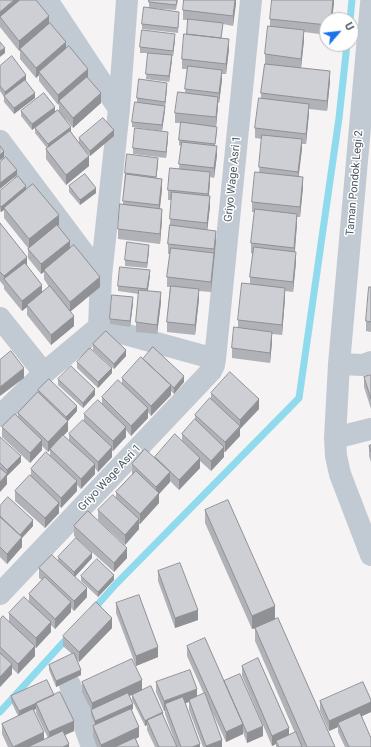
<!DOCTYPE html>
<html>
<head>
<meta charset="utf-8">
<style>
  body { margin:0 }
  #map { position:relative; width:371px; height:747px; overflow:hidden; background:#f5f3f3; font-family:Roboto,sans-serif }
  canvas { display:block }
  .north { position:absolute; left:319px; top:12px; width:40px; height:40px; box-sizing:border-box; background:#fff; border:1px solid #b7bbc0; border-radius:50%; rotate:62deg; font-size:11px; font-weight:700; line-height:16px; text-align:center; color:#4a5661 }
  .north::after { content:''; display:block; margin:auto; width:14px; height:18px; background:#1a73e8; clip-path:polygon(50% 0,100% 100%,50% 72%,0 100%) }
</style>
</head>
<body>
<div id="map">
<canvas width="371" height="747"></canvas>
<div class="north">U</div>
</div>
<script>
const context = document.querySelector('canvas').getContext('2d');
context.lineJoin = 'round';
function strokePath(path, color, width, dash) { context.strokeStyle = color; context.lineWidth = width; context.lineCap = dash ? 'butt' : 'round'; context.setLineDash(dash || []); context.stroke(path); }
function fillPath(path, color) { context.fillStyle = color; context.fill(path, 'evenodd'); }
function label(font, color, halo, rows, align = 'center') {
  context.font = font + ' Roboto,sans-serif'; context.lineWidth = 3; context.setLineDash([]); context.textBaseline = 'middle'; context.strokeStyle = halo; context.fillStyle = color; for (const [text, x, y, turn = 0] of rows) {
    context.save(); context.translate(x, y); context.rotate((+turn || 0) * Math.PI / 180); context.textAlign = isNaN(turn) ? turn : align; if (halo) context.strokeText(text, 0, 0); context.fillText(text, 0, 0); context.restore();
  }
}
strokePath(new Path2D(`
  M350,20L352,0
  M92,611L116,584L299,398L339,118L347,44
  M0,712L69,636`), '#90daee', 7);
strokePath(new Path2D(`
  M47,0L119,109
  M371,3L339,364L335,438L336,456L340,474L371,555
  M0,141L101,276
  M0,318L44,373
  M99,327L215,359
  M339,364L363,365L371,362
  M0,416L44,373L99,327L101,276L119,109L127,0
  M335,438L371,429
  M0,594L211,371L214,365L215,359L251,0
  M70,685L92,747`), '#c1cad2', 22);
fillPath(new Path2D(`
  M0,0L49,25L88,78L101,103L73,128L65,118L71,132L79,143V138L114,136L90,156L82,147L89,166L66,185L46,159V149L47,148L35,133V128L46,119L32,130L21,116V111L55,112L59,110V104L58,105L39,81V75L36,78L20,59V50L19,51L0,27Z
  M149,0H178L176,10L149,8Z
  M236,0L233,26L223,24L221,38L229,49L226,74H222V80L219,103H218L216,127L217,132L215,145L217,155L214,178L210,177L209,196L210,206L207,230L216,241L211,292L199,291V299L195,335L167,332V322L170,287H167V277L170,254H168V244L172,200H168V190L179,169L181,146L179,145V140L181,123H175V113L185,93L187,69H182V59L187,34L188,20H183V10Z
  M334,0L332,20H327V35L304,32V40L301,68L330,81L327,111L309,109L306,144H302V149L298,177L303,187L300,217H297V224L295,252L296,262L293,292L285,291V298L282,335L272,334V342L270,363L232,358V348L238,328V320L250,284V277L253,254L251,253V243L255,212H252V202L259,172L262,139L255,138V128L261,98V93L265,64V54L270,26V19Z
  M179,17L178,33L142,29V24Z
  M175,39L173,56H172L169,82L146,79L148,53H140V47Z
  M0,66L26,80L25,81L35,98L14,114L4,102V97L0,91Z
  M167,88L162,131L132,127V122L137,102V98Z
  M168,138L166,158L133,154V148Z
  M158,163L156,178L162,189L160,208L162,219L160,244L118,239V229L123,204L125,173Z
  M69,186L96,193L80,205L69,192Z
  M26,190L59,225L58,226L70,249L100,287L70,311L74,326L51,345L27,315V307L22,311L4,289V285V286L0,281V223L27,266L42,292L49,287L44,279V272L41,274L28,258V248L4,218V210L1,212L0,211V191Z
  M149,250L147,268L125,266V260Z
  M150,275L148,291L161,302L157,334L136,332V322L139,294L118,291V286Z
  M371,287V332L366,331V321Z
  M133,303L130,327L110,324V319Z
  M93,344L126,356L114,369L93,350Z
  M143,359L184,382L174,394L171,391V395L151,416L148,412V418L131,436L126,430V437L113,451H112V457L98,472L95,468V474L81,489L77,485V491L61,508L59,506V513L45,528L15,501V491L31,476V469L50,456V450L48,452L42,446V450L30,463L2,437V427L18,417V413L38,393V390L77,411L68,421V431L63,435L69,441V434L84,421V414L102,404V397L122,384V378Z
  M77,362L112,373L98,388L77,368Z
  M371,375V409L364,387V377Z
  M58,379L95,395L83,408L58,385Z
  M211,393L259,409L240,429V436L225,452H224V457L211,471L200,461V468L179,490L170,481V482L159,494V503L140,524H139V529L125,545L98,520V510L116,498V492L132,475V464L155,458V457L182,441V434L195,420V415L211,398Z
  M0,437L21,462L7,476V484L0,492Z
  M371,445V462L369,456V446Z
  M0,506L33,526L22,538V547L7,564L0,557Z
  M205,510L275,619L335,747H276V744L272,746L242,676V666L289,735L295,733L255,641V628H256L252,629L205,523Z
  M74,526L127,558L114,572L74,536Z
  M58,557L92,558L75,576L87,597L74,611L71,608V612L55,629L51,625V632L36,648L35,647V656L18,674L12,668V674L0,687V620L9,622V613L29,602V594L42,580L39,578V568L58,560Z
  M158,571L198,620L175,628L158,581Z
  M81,576L114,580L98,597L81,581Z
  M116,603L158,657L136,666L116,613Z
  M112,628L79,662L77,659L81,675L56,687L49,670V665L72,654L63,646V636Z
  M187,646L224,683V681L263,736L247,743L243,732V734L226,742L210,707L222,747H203L189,710V702L185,703L200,747H177L165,714V711H164L156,692V682L197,697L204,694L187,656Z
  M82,682L142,690L163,716L177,747H155L147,730V725L145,726L132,700V695L129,696L133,709L131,710L139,737L136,739L139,747H97L93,736V726L95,725L91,715V710L82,692Z
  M54,695L74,731L65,735L69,747H8L2,734V724L18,716L11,701V696ZM36,709V713L48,738L44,740L34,710Z
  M371,700V712L362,716L371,747H345L338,732V727L329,731L320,711V701Z`), '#b0b2b7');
fillPath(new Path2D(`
  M14,0H25L0,17V22V12Z
  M235,0H236V4L233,26V16Z
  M333,0H334V3L332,20H331Z
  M49,16V26L19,51V41Z
  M304,30V40L301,68V59Z
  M175,34V39L173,56V51Z
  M229,39V49L226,74V64Z
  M66,42V52L39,72V75L36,78V68Z
  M5,48V53L0,57V51Z
  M172,55V61L169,82V76Z
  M88,69V79L59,101L58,105V95Z
  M222,70V80L219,103V93Z
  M330,71V81L327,111V101Z
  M26,75V80L5,98V92Z
  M167,83V88L165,107V102Z
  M35,93V98L14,114V108Z
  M101,93V103L73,128V118Z
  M218,97V107L216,127V117Z
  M309,104V114L306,144V134Z
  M165,106V111L162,131V125Z
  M55,107V113L32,130V124Z
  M71,127V132L48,150V144Z
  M114,130V136L90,156V151Z
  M168,132V138L166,158V152Z
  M302,139V149L298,182V172Z
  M217,146V155L214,178V168Z
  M4,151V157L0,160V155Z
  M89,156V166L66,185V175Z
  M158,158V163L156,182V177Z
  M17,170V175L0,189V183Z
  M210,172V182L208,204V194Z
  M303,177V187L300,217V207Z
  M162,179V189L159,215V205Z
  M26,186V192L4,208V210L1,212V207Z
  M96,188V193L80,205V200Z
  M210,196V206L207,233V223Z
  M162,209V219L160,244V234Z
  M297,214V224L294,258V248Z
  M59,215V225L29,249V239Z
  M216,231V241L211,292V282Z
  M70,241V251L44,270V272L41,274V264Z
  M149,245V250L147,268V263Z
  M296,252V262L293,292V282Z
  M27,257V267L4,279V286V276Z
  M150,270V275L147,295V289Z
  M100,277V287L70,312V302Z
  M42,285V294L27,305V307L22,311V301Z
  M285,288V298L282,335V325Z
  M199,289V299L195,335V325Z
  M161,292V302L157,334V325Z
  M133,297V303L130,327V321Z
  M74,316V326L51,345V335Z
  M272,332V342L270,363V353Z
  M126,350V356L114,369V364Z
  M24,368V378L0,396V387Z
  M112,368V373L98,388V382Z
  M184,376V382L174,394V388Z
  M171,385V395L151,416V406Z
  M95,389V395L83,408V403Z
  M259,399V409L240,429V436L225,452V442L240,427V420Z
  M77,406V411L68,421V431L48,452V442L66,422V417Z
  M148,408V418L131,436V426Z
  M126,427V437L113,451V441Z
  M42,440V450L30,463V453Z
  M112,447V457L98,472V462Z
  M224,447V457L211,471V461Z
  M21,456V462L7,476V484L0,492V482L7,474V470Z
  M200,458V468L179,490V480Z
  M95,464V474L81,489V479Z
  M170,472V482L159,494V503L140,524V514L156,497V487Z
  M77,481V491L61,508V498Z
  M59,503V513L45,528V518Z
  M139,519V529L125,545V535Z
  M33,520V526L22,538V547L7,564V554L20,539V535Z
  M127,548V558L114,572V563Z
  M92,553V558L74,578V572Z
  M114,575V580L98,597V592Z
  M87,588V597L74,611V601Z
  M71,602V612L55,629V619Z
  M275,606V620L252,629V616Z
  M198,610V620L175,628V618Z
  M112,618V628L79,662V652Z
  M51,622V632L36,648V638Z
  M35,646V656L18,674V664Z
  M158,647V657L136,666V656Z
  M12,664V674L0,687V677Z
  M81,670V675L56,687V681Z
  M142,680V690L92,713V703Z
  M197,689V699L189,700V702L167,710L165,704V711H164V701Z
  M371,702V712L340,726L338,723V727L329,731V721Z
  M36,703V709L19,717V711Z
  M133,704V709L95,726V721Z
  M163,713V718L147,720V725L145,726V721Z
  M74,721V731L49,742V732Z
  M243,724V734L226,742V732Z
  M263,726V736L247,743V733Z
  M139,727V737L118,747H101V745Z
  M289,728V738L276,741V744L272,746V736Z
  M44,732V742L34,747H13Z
  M222,740V747H206V746Z
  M69,744V747H63Z
  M200,744V747H192Z`), '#909195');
const building = new Path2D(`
  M0,0H14L0,12Z
  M20,0H36L49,16L19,41L0,17Z
  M149,0H177L176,5L149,2Z
  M184,0H235L233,16L183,10Z
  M272,0H333L331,20H327V25L270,19Z
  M144,7L179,12L178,28L142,24Z
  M188,19L223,23L221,38L187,34Z
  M50,23L66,42L36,68L20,49Z
  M268,26L304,30L301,59L265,54Z
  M142,30L175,34L173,51L140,47Z
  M184,34L229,39L226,64L182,59Z
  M0,42L5,48L0,51Z
  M69,46L88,69L58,95L39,72Z
  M148,53L172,55L169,76L146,74Z
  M12,56L26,75L5,92L0,86V66Z
  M265,64L330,71L327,101L261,93Z
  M188,66L222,70L219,93L185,89Z
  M87,77L101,93L73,118L59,101Z
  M139,79L167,83L165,102L137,98Z
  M25,80L35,93L14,108L4,96Z
  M178,92L218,97L216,117L175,113Z
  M44,93L55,107L32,124L21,111Z
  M259,98L309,104L306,134L255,128Z
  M135,102L165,106L162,125L132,122Z
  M58,110L71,127L48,144L35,128Z
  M103,118L114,130L90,151L79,138Z
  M181,122L217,127L215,144L179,140Z
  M135,128L168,132L166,152L133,148Z
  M70,131L89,156L66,175L46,149Z
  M262,135L302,139L298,172L259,167Z
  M182,142L217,146L214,168L179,164Z
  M0,146L4,151L0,155Z
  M127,154L158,158L156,177L125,173Z
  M6,157L17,170L0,183V162Z
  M170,168L210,172L208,194L168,190Z
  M255,172L303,177L300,207L252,202Z
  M85,174L96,188L80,200L69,186Z
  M126,174L162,179L159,205L123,201Z
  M18,176L26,186L1,207L0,206V191Z
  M33,184L59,215L29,239L4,208Z
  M172,192L210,196L207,223L170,219Z
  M120,204L162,209L160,234L118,229Z
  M255,209L297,214L294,248L251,243Z
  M0,223L27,257L4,276L0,272Z
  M57,225L70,241L41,264L28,249Z
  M170,225L216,231L214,249L168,244Z
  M127,242L149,245L147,263L125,260Z
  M74,245L100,277L70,302L44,270Z
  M254,247L296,252L293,282L250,277Z
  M171,248L214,253L211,282L167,277Z
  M25,263L42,285L22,301L4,279Z
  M120,267L150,270L147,289L118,286Z
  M242,283L285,288L282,325L238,320Z
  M50,286L74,316L51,335L27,305Z
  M171,286L199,289L195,325L167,322Z
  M369,287H371V322L366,321Z
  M139,290L161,292L157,325L136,322Z
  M112,295L133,297L130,321L110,319Z
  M234,327L272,332L270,353L232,348Z
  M106,331L126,350L114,364L93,344Z
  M153,347L184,376L174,388L143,359Z
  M90,348L112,368L98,382L77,362Z
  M11,351L24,368L0,387V360Z
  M141,357L171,385L151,406L122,378Z
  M71,366L95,389L83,403L58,379Z
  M230,372L259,399L240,420L211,393Z
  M371,375V399L364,377Z
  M49,379L77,406L66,417L38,390Z
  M118,380L148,408L131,426L102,397Z
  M38,392L68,421L48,442L18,413Z
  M210,398L240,426L225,442L195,415Z
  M98,400L126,427L113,441L84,414Z
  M15,414L42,440L30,453L2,427Z
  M195,419L224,447L211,461L182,434Z
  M83,420L112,447L98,462L69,434Z
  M175,434L200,458L179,480L155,457Z
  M63,435L95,464L81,479L50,449Z
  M0,437L21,456L7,470L0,463Z
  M371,445V452L369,446Z
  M145,449L170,472L156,487L132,464Z
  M46,452L77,481L61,498L31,469Z
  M0,468L7,474L0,482Z
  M136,471L159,493L140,514L116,492Z
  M30,475L59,503L45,518L15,491Z
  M113,495L139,519L125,535L98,510Z
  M8,497L33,520L20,535L0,516V506Z
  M228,500L275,606L252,616L205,510Z
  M88,511L127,548L114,563L74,526Z
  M0,517L22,537L7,554L0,547Z
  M76,538L92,553L74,572L58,557Z
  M52,555L87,588L74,601L39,568Z
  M97,559L114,575L98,592L81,576Z
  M180,563L198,610L175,618L158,571Z
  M45,577L71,602L55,619L29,594Z
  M139,595L158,647L136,656L116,603Z
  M24,597L51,622L36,638L9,613Z
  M96,602L112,618L79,652L63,636Z
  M3,616L35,646L18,664L0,647V620Z
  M278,618L335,747H307L255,628Z
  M205,638L243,724L226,732L187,646Z
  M0,653L12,664L0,677Z
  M74,653L81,670L56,681L49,665Z
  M258,658L289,728L272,736L242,666Z
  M132,659L142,680L92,703L82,682Z
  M190,670L197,689L164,701L156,682Z
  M240,674L263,726L247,733L224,681Z
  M47,680L54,695L19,711L11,696Z
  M363,682L371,700V702L329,721L320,701Z
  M151,686L163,713L145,721L132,695Z
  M60,692L74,721L49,732L36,703Z
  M128,693L133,704L95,721L91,710Z
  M205,693L222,740L206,746L189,700Z
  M183,697L200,744L192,747H181L165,704Z
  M33,709L44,732L13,747L2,724Z
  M131,709L139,727L101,745L93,726Z
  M162,713L177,747H159L147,720Z
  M360,713L371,738V747H349L338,723Z
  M63,731L69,744L63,747H28Z
  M296,732L302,747H279L276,741Z
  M135,738L139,747H115Z`);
fillPath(building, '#cdcfd5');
strokePath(building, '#909195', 1);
label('11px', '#4a5661', '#fff', [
  ["Griyo Wage Asri 1",233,179,-84],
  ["Taman Pondok Legi 2",355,183,-85],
  ["Griyo Wage Asri 1",110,478,-47]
]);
</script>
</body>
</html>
